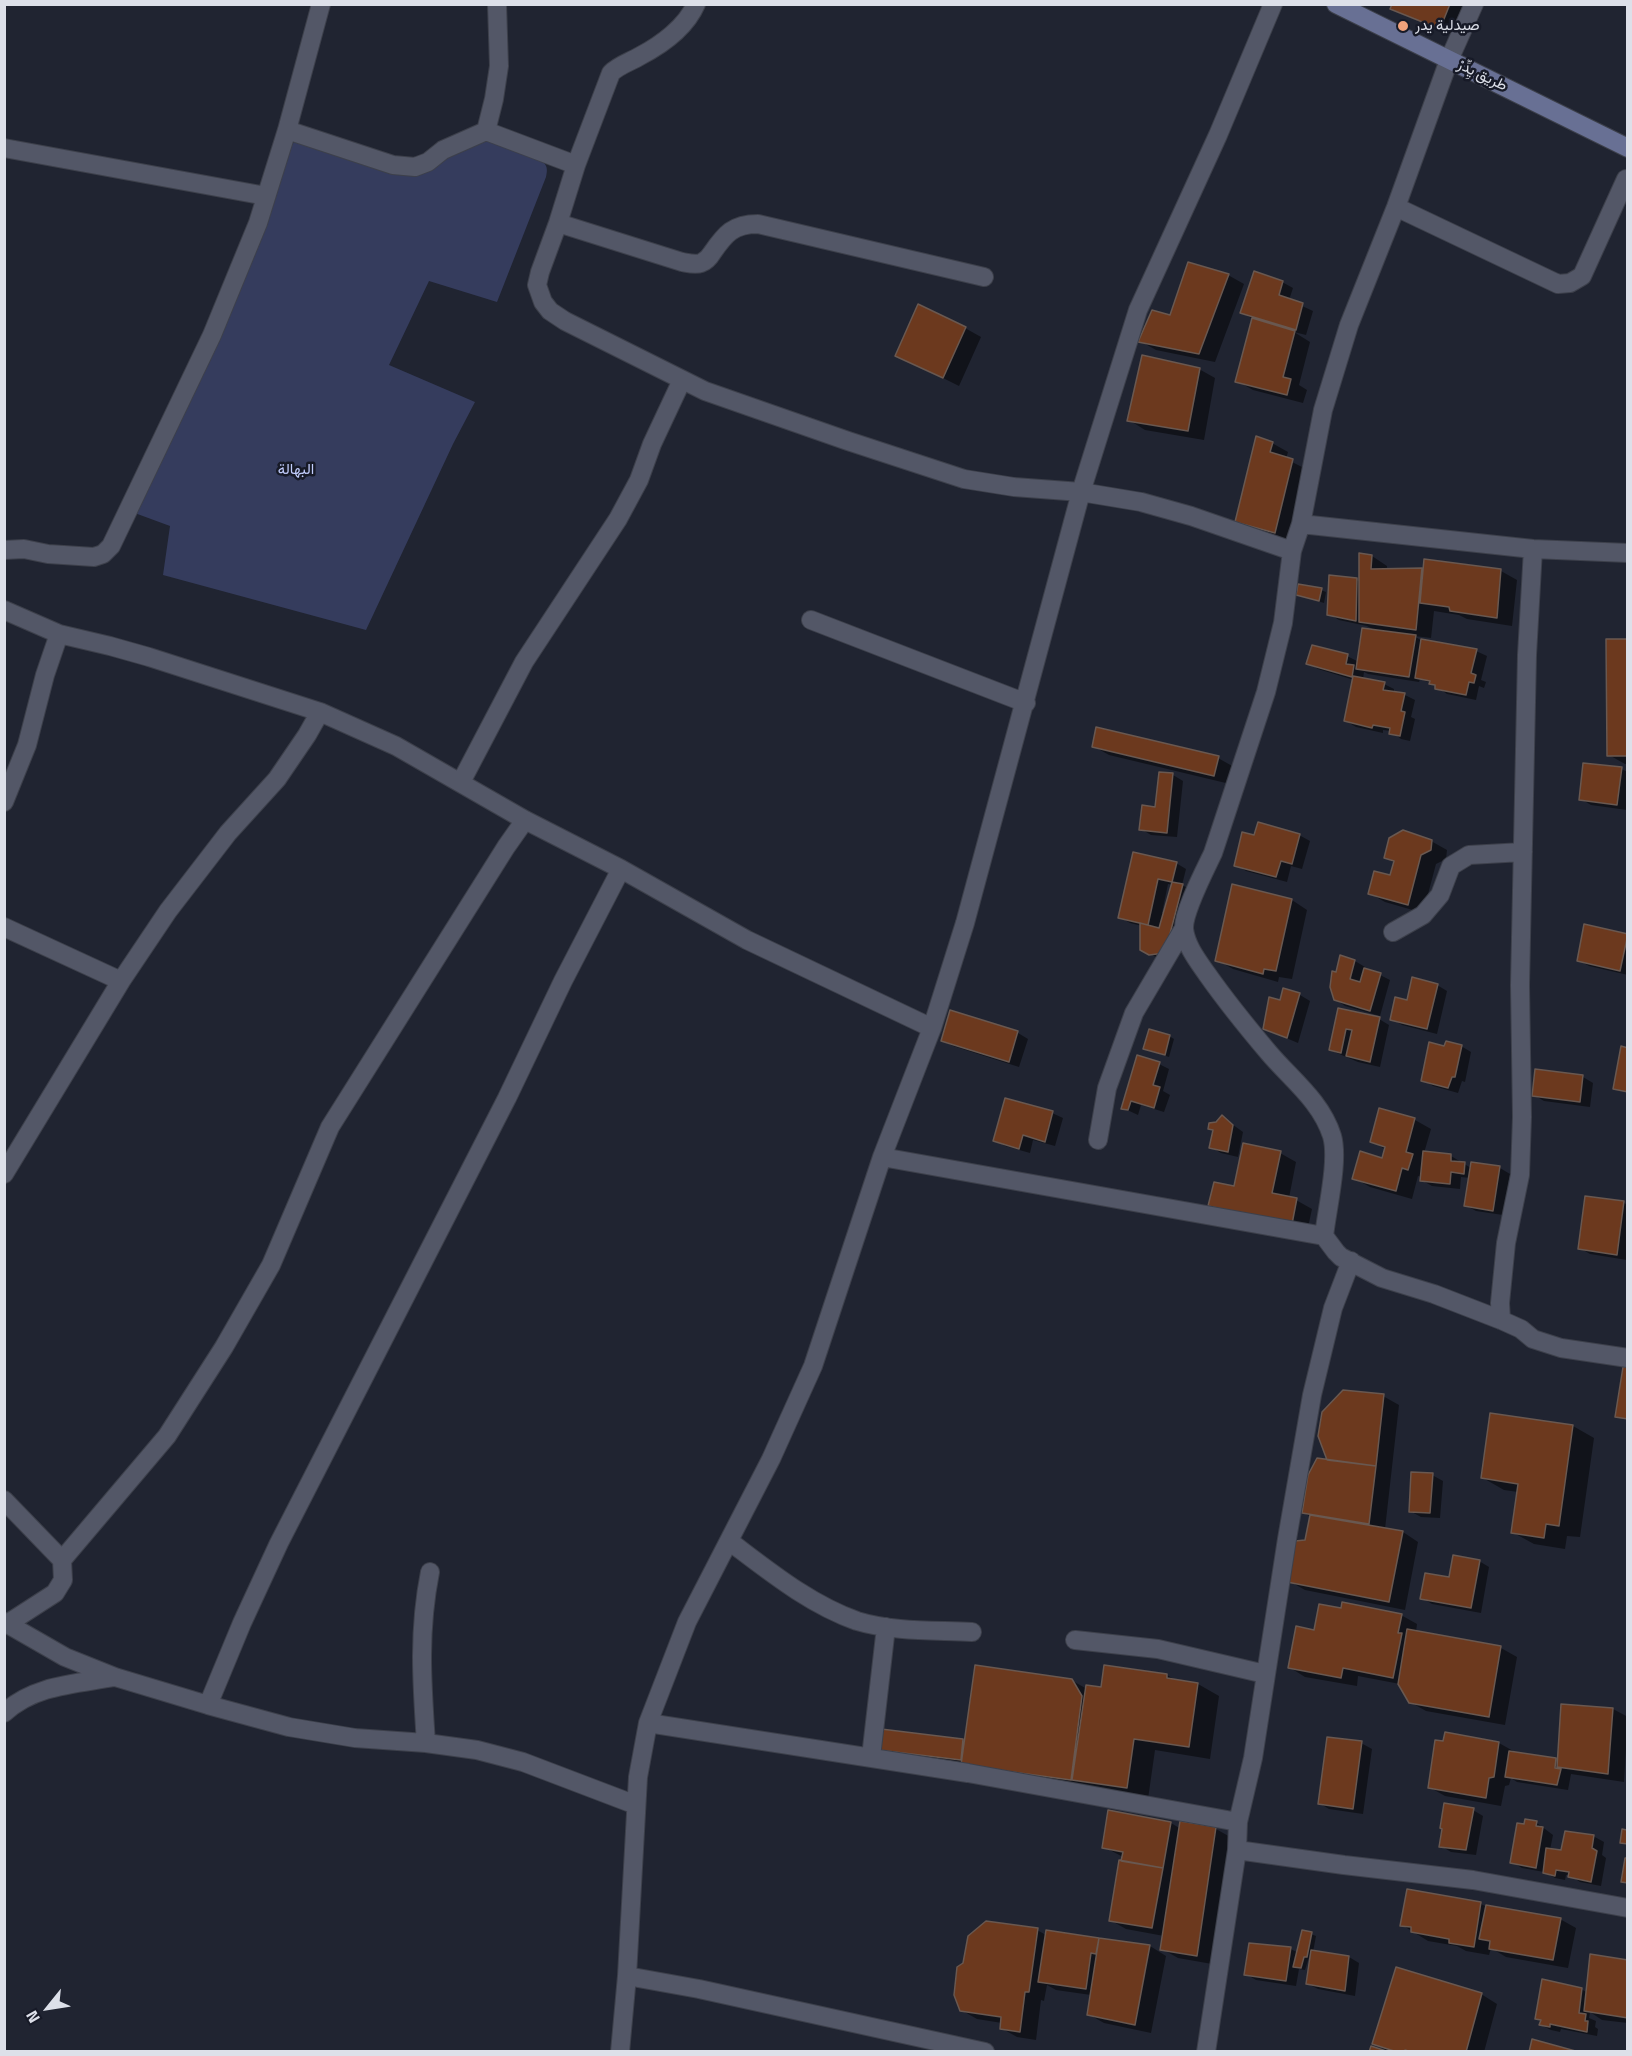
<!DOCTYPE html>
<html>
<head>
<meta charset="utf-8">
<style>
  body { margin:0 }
  #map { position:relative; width:1632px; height:2056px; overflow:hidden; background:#202431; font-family:"Titillium Web",sans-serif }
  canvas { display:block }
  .frame { position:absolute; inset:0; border:6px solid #dde0e9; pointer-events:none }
  .north { position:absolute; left:18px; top:1978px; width:60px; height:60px; -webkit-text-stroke:4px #171a27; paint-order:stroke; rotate:240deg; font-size:16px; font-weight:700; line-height:24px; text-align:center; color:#dde0e9 }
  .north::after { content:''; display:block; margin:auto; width:21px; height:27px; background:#dde0e9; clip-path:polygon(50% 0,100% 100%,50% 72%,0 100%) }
</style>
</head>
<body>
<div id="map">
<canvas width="1632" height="2056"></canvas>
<div class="frame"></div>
<div class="north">N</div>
</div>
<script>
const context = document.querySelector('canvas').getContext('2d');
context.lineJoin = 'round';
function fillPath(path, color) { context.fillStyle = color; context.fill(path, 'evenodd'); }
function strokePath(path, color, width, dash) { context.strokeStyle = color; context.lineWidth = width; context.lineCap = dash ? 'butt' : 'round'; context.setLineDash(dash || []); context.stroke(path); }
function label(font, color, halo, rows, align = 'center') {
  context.font = font + ' "Titillium Web",Vazirmatn,sans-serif'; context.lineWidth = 5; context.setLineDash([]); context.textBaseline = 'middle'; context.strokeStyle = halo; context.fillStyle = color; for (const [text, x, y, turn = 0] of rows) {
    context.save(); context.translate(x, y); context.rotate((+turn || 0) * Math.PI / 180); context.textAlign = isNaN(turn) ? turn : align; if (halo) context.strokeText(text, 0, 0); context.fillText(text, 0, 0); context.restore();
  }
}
fillPath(new Path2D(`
  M481,140C496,142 535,152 544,163C548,167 547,172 546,177L497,302L429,281L389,365L475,402L453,444L366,630L163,575L170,526L132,512L290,144L301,141L396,168Z`), '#353c5d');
fillPath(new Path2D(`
  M1394,4H1463L1451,34L1402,14L1392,8Z
  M1228,275L1244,284L1215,362L1156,350L1140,341Z
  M1282,282L1293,288L1289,300L1313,311L1306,335L1294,332L1310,342L1299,385L1307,390L1303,403L1253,390L1237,381L1253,319L1242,313Z
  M965,328L981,337L959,386L897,355Z
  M1199,369L1215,378L1204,440L1145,430L1129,420Z
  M1272,443L1288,452L1286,459L1308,470L1291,541L1252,530L1236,521Z
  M1372,556L1387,566V570L1424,571L1425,561L1501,571L1517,580L1512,626L1467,619L1459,615L1434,611L1431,638L1414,636L1424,642L1476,651L1487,656L1481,680L1486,682L1484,688L1479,686L1476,700L1447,694L1433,684L1420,679L1419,682L1368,674L1364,672L1363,679L1384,684L1394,689V693L1405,695L1415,700L1411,717L1415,719L1410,741L1401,739L1391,731L1383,730V733L1356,727L1346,721L1354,680L1318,669L1308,663L1347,656L1359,662L1378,632L1367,626L1339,620L1329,614L1357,580L1360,582Z
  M1321,590L1326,592L1324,603L1298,595Z
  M1628,640V764H1625L1609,755Z
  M1093,746L1218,758L1234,767L1230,784L1109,755Z
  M1621,769L1628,772L1627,810L1591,805L1581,799Z
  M1173,775L1183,781L1177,837L1151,835L1141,829L1157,808Z
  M1299,835L1310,841L1302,869L1291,866L1287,882L1246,871L1236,865L1255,837Z
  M1431,841L1447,850L1446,859L1436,864L1423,913L1385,902L1369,893L1391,877L1395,863L1385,857Z
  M1134,854L1176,863L1186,869L1182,885L1193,891L1161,960L1142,949V926L1130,923L1120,917ZM1168,884L1173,885L1164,913H1162Z
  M1292,900L1307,910L1292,979L1279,977L1278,982L1233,969L1217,960Z
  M1628,936V975L1589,966L1578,960Z
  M1341,957L1355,961L1365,967L1364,970L1380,975L1390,980L1380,1016L1345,1006L1335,999L1337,974Z
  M1437,985L1447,991L1437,1034L1402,1025L1392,1019L1408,1002Z
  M1284,990L1300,995L1310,1001L1298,1043L1265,1029L1281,1002Z
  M1339,1010L1379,1019L1389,1025L1380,1067L1358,1062L1330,1050Z
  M951,1012L1018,1033L1028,1039L1019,1067L953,1046L942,1041Z
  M1169,1036L1174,1039L1169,1057L1145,1049Z
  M1461,1046L1471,1052L1465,1082L1462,1081L1458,1093L1433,1086L1423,1080L1445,1048Z
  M1159,1064L1169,1069L1163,1091L1170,1095L1164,1112L1141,1105L1138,1115L1123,1108Z
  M1583,1077L1593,1083L1590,1107L1544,1101L1534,1095Z
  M1380,1110L1415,1120L1431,1129L1424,1153L1451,1156L1471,1168H1500L1510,1174L1503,1215L1476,1211L1465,1205L1470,1178L1461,1177L1460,1189L1432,1186L1421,1180L1422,1177L1418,1176L1412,1199L1370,1187L1354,1178L1383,1159L1386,1150L1372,1141Z
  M1052,1113L1063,1118L1055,1146L1033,1140L1030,1153L1005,1146L995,1140Z
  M1222,1117L1243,1132L1238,1157L1221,1153L1211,1147L1214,1131L1209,1128Z
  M1280,1153L1296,1162L1289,1198L1296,1200L1312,1209L1307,1232L1235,1188Z
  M1624,1203L1628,1205L1627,1260L1590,1254L1580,1248Z
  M1383,1396L1399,1405L1385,1529L1403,1532L1418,1542L1405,1610L1305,1590L1289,1581L1306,1541L1311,1517L1304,1513L1329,1462Z
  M1573,1426L1594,1438L1580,1537L1567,1536L1565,1549L1534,1544L1512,1532L1518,1492L1504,1490L1483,1478Z
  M1432,1475L1443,1481L1440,1518L1421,1517L1410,1511Z
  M1479,1561L1489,1567L1481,1613L1432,1604L1422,1598Z
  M1401,1615L1417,1624L1416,1632L1501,1648L1517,1657L1505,1725L1426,1711L1410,1702L1400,1684L1358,1676L1357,1686L1305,1677L1289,1667Z
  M1167,1675L1177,1681L1198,1684L1219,1696L1210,1759L1155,1750L1148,1799L890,1755L880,1749L882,1731L966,1743L1071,1680L1087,1689H1102Z
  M1563,1706L1613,1709L1628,1717L1624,1782L1571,1774L1568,1790L1517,1782L1511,1778L1509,1785L1505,1786L1501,1806L1445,1796L1429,1787L1446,1734L1499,1743L1515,1752L1559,1762Z
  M1361,1743L1372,1749L1363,1814L1329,1809L1319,1803Z
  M1473,1810L1483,1816L1476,1855L1451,1852L1441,1846Z
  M1171,1823L1181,1829L1182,1823L1216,1829L1232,1838L1212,1964L1178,1958L1162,1949L1164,1936L1126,1929L1110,1920L1123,1857L1104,1847Z
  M1537,1823L1553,1835L1550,1850L1562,1852L1593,1836L1604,1842L1602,1855L1606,1858L1601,1886L1580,1882L1570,1875H1566L1565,1880L1555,1878L1544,1872L1522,1868L1512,1862L1525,1826Z
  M1408,1891L1481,1904L1487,1907L1560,1919L1576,1928L1568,1968L1506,1957L1491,1948L1489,1955L1466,1951L1457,1946L1428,1941L1402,1925Z
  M1037,1930L1046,1935L1047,1932L1150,1946L1166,1956L1151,2033L1104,2023L1088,2014L1091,1995L1056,1990L1047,1985L1044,2001L1041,2000L1036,2040L1017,2037L1001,2028L1002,2023L977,2019L961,2010Z
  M1303,1931L1316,1936L1313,1952L1349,1957L1359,1963L1355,1996L1318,1989L1308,1984L1312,1954H1310L1305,1970L1299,1969L1296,1986L1256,1980L1246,1974L1291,1949L1298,1953Z
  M1628,1961V2023L1602,2020L1590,2012L1589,2018L1596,2021L1595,2027L1598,2029L1597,2036L1561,2029L1560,2032L1551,2030L1541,2025L1542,2021L1536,2018L1581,1989L1588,1993Z
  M1481,1994L1497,2004L1484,2052H1388L1374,2043Z`), '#0007');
const building = new Path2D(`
  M1392,4H1450L1440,29L1390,9Z
  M1188,262L1229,274L1199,354L1138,342L1152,310L1170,315Z
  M1254,271L1283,281L1279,295L1303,303L1296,330L1240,313Z
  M918,304L966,327L943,378L895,356Z
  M1252,318L1295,331L1283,377L1291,379L1287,395L1235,382Z
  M1142,355L1200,368L1188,431L1127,421Z
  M1256,436L1273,442L1270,452L1293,459L1275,533L1235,522Z
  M1359,553L1372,555L1371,569L1422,568L1416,630L1359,622Z
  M1424,559L1501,569L1497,618L1450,611L1449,607L1420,603Z
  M1329,575L1357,578L1356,621L1327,615Z
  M1298,584L1322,588L1319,601L1296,595Z
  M1362,628L1416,635L1409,677L1356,669Z
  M1421,639L1477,649L1471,673L1476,675L1474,683L1469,682L1466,695L1435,689V685L1429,684L1430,681L1415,678Z
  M1606,639H1628V756H1607Z
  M1312,645L1348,654L1346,664L1354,665L1352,677L1306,664Z
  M1353,676L1385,682L1383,690L1405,693L1401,711L1405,712L1400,736L1389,734L1390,728L1373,725L1372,728L1344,721Z
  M1096,727L1219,756L1214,776L1092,747Z
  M1583,763L1622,767L1617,805L1579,800Z
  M1159,772L1173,773L1167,833L1139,830L1142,805L1155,807Z
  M1258,822L1300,834L1292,864L1281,861L1276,877L1234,866L1242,832L1254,835Z
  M1403,830L1432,840L1431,850L1421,855L1408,905L1368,894L1374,871L1390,875L1394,861L1384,858L1389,838Z
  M1133,852L1177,862L1172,882L1158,879L1148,925L1118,918Z
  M1172,882L1183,884L1165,953L1149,955L1140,950V923L1159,928Z
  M1232,884L1292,899L1276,971L1264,969L1263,974L1215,961Z
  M1584,924L1628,934L1620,971L1577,961Z
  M1340,955L1355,960L1350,979L1360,982L1364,968L1381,973L1370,1011L1334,1000L1330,987L1332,971L1336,972Z
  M1412,977L1438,984L1427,1029L1390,1020L1395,997L1407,1000Z
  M1283,988L1300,993L1287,1038L1263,1029L1269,997L1280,1000Z
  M1338,1008L1380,1017L1370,1062L1346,1056L1352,1030L1346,1029L1341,1053L1329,1050Z
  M950,1010L1018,1031L1009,1062L941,1041Z
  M1149,1029L1170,1035L1165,1055L1143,1049Z
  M1446,1041L1462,1045L1455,1077H1452L1448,1088L1421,1081L1429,1042L1444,1046Z
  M1621,1046L1628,1048V1092L1613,1089Z
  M1137,1055L1160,1062L1153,1085L1160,1087L1154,1108L1131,1101L1128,1110L1121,1109Z
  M1535,1069L1583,1075L1580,1102L1532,1096Z
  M1005,1098L1053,1111L1045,1142L1023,1135L1019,1149L993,1141Z
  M1379,1108L1415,1118L1406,1152L1413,1154L1408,1170L1402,1168L1396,1191L1352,1179L1360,1151L1382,1158L1385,1147L1370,1142Z
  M1222,1115L1233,1125L1228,1152L1209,1148L1213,1130L1208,1129L1209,1123L1216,1122Z
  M1243,1143L1281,1151L1272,1193L1297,1198L1292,1224L1208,1206L1214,1182L1234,1186Z
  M1423,1151L1451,1154V1161L1465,1162L1464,1174L1451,1172L1450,1184L1420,1181Z
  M1471,1162L1500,1166L1493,1211L1464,1206Z
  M1585,1196L1624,1201L1617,1255L1578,1249Z
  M1623,1367H1628V1419L1615,1417Z
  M1343,1390L1384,1394L1376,1466L1327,1460L1318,1436L1322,1412Z
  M1490,1413L1573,1425L1559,1526L1546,1524L1544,1538L1511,1533L1518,1484L1481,1478Z
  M1317,1458L1376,1466L1369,1524L1302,1513L1308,1475Z
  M1411,1472L1433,1473L1430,1513L1409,1512Z
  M1310,1515L1403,1531L1389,1602L1287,1582L1295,1541L1305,1540Z
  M1453,1555L1480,1560L1471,1608L1420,1599L1425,1573L1449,1577Z
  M1342,1602L1402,1614L1398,1633H1402L1393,1678L1343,1668L1341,1678L1288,1668L1296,1626L1314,1630L1319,1604L1341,1608Z
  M1407,1629L1501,1646L1489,1717L1409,1703L1398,1684Z
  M975,1665L1072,1679L1082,1696L1071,1780L961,1765Z
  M1104,1665L1167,1674V1678L1198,1683L1189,1747L1134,1739L1127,1788L1072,1780L1086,1685L1101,1687Z
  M1561,1704L1613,1708L1608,1774L1557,1767Z
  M881,1729L963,1739L961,1760L878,1750Z
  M1445,1732L1499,1742L1494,1777L1489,1778L1486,1798L1428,1788L1435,1740L1443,1741Z
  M1327,1737L1362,1741L1353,1809L1318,1804Z
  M1509,1751L1556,1758L1555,1768L1561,1769L1557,1785L1505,1777Z
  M1444,1803L1474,1808L1466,1850L1439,1847L1442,1829L1440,1828Z
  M1108,1810L1171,1822L1163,1868L1121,1861L1123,1852L1102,1848Z
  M1525,1819L1537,1821L1536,1826L1543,1827L1536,1868L1510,1863L1517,1823L1524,1824Z
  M1180,1821L1216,1827L1197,1956L1160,1950Z
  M1628,1825V1844L1620,1843L1622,1829L1627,1830Z
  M1565,1831L1594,1835L1592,1848L1597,1851L1591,1882L1568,1877L1569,1872L1556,1870L1555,1876L1543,1873L1546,1848L1561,1850Z
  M1625,1858H1628V1883L1621,1882Z
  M1119,1860L1163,1868L1152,1928L1109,1921Z
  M1407,1889L1481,1902L1474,1947L1449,1943V1939L1411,1932V1927L1400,1926Z
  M1486,1905L1561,1918L1553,1960L1489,1949L1490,1941L1479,1939Z
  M986,1921L1038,1928L1029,1992H1025L1020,2032L1000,2029L1001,2017L960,2011L954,1995L957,1967L963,1963L968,1936Z
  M1046,1930L1099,1938L1096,1954L1091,1953L1086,1989L1038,1982Z
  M1302,1930L1312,1932L1307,1957H1304L1301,1968L1293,1967Z
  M1099,1938L1150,1945L1135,2025L1087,2015Z
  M1249,1943L1291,1947L1286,1981L1244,1975Z
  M1311,1950L1349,1956L1345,1991L1306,1984Z
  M1590,1954L1628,1960V2018L1584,2011Z
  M1396,1967L1482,1993L1466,2052H1412L1405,2050V2052H1397L1372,2044Z
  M1542,1979L1582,1988L1579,2013L1586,2014L1585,2021H1588L1587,2032L1550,2024V2027L1539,2025L1541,2020L1535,2019Z
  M1532,2039L1579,2052H1529Z
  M1371,2046L1389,2052H1369Z`);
fillPath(building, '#6c391e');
strokePath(building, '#695850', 1.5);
const street = new Path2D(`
  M497,4L499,66L494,99L486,131L576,165
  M696,4C686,27 661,45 640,56C630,62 619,65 611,73L576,165L558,223L540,272L537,285L543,302L550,311L565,321L705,391L848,441L964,479L1014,487L1081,492L1141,502L1191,516L1292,551L1301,524L1323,410L1349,325L1396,207L1449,60L1474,4
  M287,130L393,165L415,167L428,162L443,150L486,131
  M4,148L266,196
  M1396,207L1558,284L1570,283L1582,276L1626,179
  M558,223L682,262C688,263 695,265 701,263C706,261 709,258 712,253C725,234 733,224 758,224L984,277
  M1301,524L1533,549L1628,553
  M4,550L24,549L48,554L94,557L103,554L111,546L212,335L258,223L287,130L321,4
  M4,610L59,634L110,646L149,657L320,712L396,746L525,820L621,869L747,940L932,1028
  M811,620L1026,703
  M461,782L524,662L618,519L639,480L652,444L682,380
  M4,802L27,745L45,675L59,634
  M4,927L121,981
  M1393,932L1423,915L1440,895L1451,866L1469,855L1523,852
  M1098,1140L1107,1088L1134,1013L1184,928
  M882,1157L1324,1236C1327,1209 1339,1160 1332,1136C1321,1101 1291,1079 1269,1053C1247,1027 1226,1001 1207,974C1198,961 1186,946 1184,929C1183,912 1205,870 1213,853L1266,692L1283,623L1292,551
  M4,1174L121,981L168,911L228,833L277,779L307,735L320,712
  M1324,1236L1336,1252L1341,1257L1382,1278L1434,1294L1501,1320L1521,1329L1533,1339L1561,1348L1628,1358
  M1501,1320L1500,1303L1506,1243L1520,1175L1522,1117L1520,985L1527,655L1533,549
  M4,1500L62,1560L63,1580L55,1593L7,1624
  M729,1541C769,1571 809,1604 857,1621C893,1632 935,1630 972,1632
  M62,1560L167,1436L224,1347L271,1265L330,1127L506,847L525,820
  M4,1622L65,1657L115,1677L208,1705L289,1727L355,1738L426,1743L477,1750L523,1762L636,1805
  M1075,1640L1158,1649L1265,1674
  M208,1705L242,1623L279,1543L507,1098L563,981L621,869
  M4,1713C34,1685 76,1684 114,1677
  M648,1723L968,1773L1238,1822
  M426,1743C422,1684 418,1632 430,1572
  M871,1757L886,1627
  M1237,1850L1344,1865L1473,1880L1628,1908
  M627,1976L699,1989L985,2052
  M620,2052L627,1976L638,1777L648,1723L687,1622L771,1459L813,1366L882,1157L932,1028L965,923L1081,492L1138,310L1218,135L1273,4
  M1206,2052L1237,1850L1238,1822L1253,1758L1287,1539L1312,1395L1333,1308L1351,1261`);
const secondary = new Path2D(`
  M1336,4L1628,148`);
strokePath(street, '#3d404b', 20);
strokePath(secondary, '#3d404b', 20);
strokePath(street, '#535767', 18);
strokePath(secondary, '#687094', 18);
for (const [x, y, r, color] of [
  [1403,26,6,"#f1a27b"]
]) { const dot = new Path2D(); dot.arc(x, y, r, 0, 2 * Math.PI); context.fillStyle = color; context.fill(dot); strokePath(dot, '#171a27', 2); }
label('15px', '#dde0e9', '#171a27', [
  ["صيدلية يدر",1415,26]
], 'left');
label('15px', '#dde0e9', '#171a27', [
  ["طريق يِدِّرْ",1482,76,26]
]);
label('15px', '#c2cdfd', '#171a27', [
  ["البهالة",296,470]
]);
</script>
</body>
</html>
